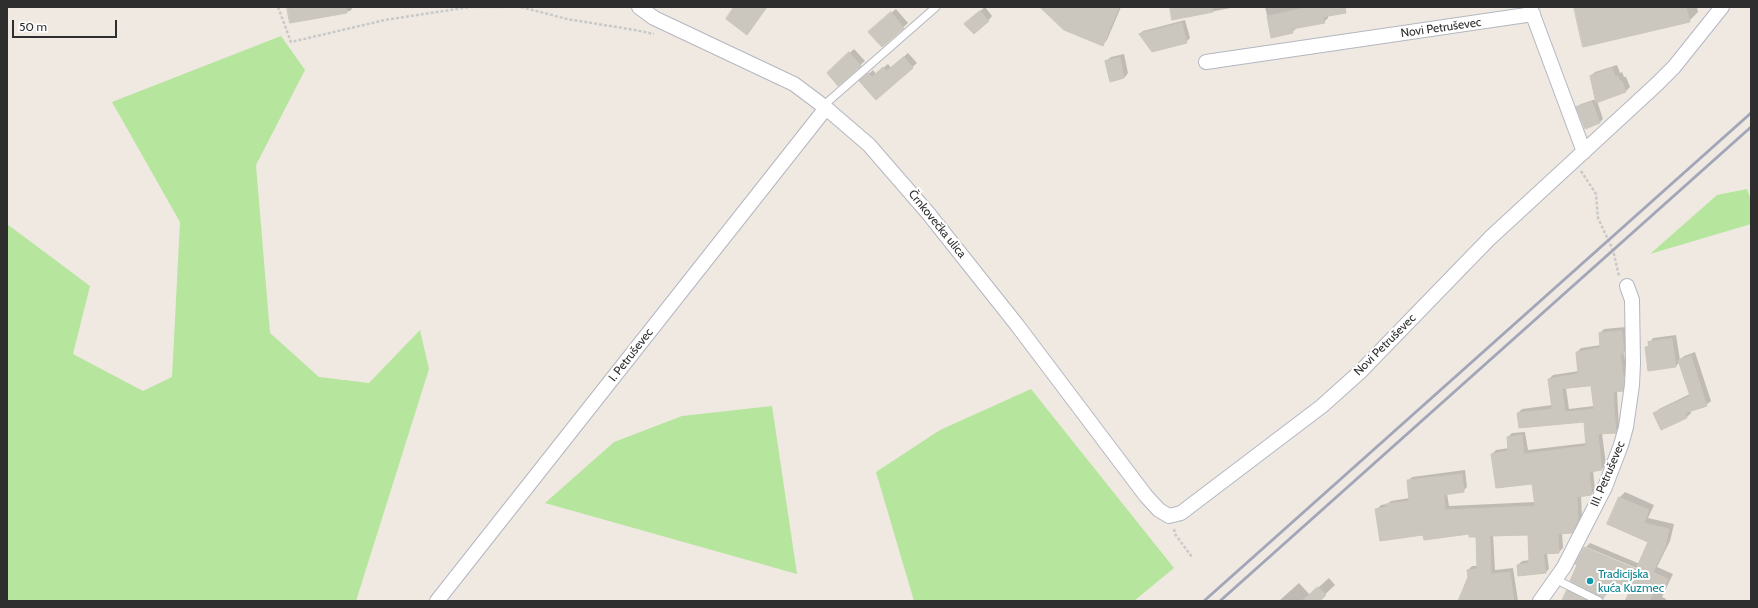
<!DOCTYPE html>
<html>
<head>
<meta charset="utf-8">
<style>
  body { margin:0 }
  #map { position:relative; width:1758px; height:608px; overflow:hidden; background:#efe9e1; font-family:Cabin,sans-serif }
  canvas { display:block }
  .frame { position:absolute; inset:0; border:8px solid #2e2e2e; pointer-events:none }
  .scale { position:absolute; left:12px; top:20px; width:105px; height:18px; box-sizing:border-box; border:2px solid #2e2e2e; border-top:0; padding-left:5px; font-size:12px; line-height:14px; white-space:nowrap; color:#2e2e2e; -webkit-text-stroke:3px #fff; paint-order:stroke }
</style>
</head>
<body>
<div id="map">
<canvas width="1758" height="608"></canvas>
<div class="frame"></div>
<div class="scale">50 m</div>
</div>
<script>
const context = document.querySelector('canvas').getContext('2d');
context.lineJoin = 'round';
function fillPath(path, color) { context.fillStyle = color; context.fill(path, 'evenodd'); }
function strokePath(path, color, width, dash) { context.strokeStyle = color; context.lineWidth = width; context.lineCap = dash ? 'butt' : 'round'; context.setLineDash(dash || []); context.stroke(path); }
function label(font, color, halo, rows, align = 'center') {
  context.font = font + ' Cabin,sans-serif'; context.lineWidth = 4; context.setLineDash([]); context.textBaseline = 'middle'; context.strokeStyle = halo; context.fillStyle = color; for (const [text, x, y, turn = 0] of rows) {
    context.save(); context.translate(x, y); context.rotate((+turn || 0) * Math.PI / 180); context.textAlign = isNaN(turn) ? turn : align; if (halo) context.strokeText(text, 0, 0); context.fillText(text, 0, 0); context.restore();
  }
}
fillPath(new Path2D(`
  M281,36L305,70L256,165L270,333L319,377L369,383L420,330L429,369L356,601H7V224L90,286L73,354L143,391L172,377L180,222L112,102Z
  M1747,189L1751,200V224L1650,254L1717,195Z
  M1031,389L1174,568L1134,601H914L876,472L940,430Z
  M772,406L797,574L545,503L614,442L682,416Z`), '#b6e59e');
fillPath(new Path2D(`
  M288,7H352V9L350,11L291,22Z
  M985,7L992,16L988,21L970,19Z
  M1043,7H1121L1107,40L1103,44Z
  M1171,7H1236L1173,19Z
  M1265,7H1339L1328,15V18L1324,22L1297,28L1292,32L1272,36Z
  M1575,7H1697L1698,12L1689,21Z
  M896,9L908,23L882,46L874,27Z
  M1185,20L1190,38L1186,42L1140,34L1143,31Z
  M854,49L865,61L839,84L832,69Z
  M908,53L917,63L876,98L865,77L873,70L876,74L888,64L891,68Z
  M1124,54L1128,73L1124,78L1106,61L1111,57Z
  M1617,65L1620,73L1622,72L1624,77H1626L1630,87L1626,91L1597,101L1603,119L1600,122L1577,107L1581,104L1596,99L1591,76L1595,72Z
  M1626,327L1627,349L1624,352L1627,377L1626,386L1622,390L1617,391L1619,428L1615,432L1602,433L1606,465L1602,469L1593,470L1595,490L1591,494L1581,496L1582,516L1576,528L1571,532H1562L1563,548L1559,552L1547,553L1549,569L1545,573L1518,565L1522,561L1530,560L1529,534L1493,535L1495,570L1513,568L1518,601H1459L1469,577L1468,570L1472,566H1478L1477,536L1470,533L1424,534L1377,509L1381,505L1387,504L1391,501L1410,498L1408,481L1412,477L1465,470L1467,487L1463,491L1447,493L1449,506L1535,502L1533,482L1492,454L1496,450L1509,448L1508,437L1512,433L1525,432L1528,450L1587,443L1585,421L1518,413L1522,409L1552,405L1549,379L1553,375L1579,371L1577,352L1581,348L1601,345L1600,333L1604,329ZM1623,377H1625L1624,388H1622ZM1592,385L1594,406L1569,409L1566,388Z
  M1676,335L1680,360L1684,356L1695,352L1711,401L1706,405L1690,410L1691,413L1687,417L1655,413L1659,409L1690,394L1680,362L1676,366L1646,348L1653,338Z
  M1625,492L1654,505L1648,518L1674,524L1670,541L1657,567L1673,574L1662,597L1666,599V601H1626L1632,588L1613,580L1608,593L1603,598L1572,581L1640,572L1641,570L1586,547L1590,543L1640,564L1649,542L1608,523L1620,497Z
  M1329,578L1335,585L1318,601H1279L1299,583L1310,595Z
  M1573,586L1603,600L1605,601H1562L1567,591Z`), '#0003');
const building = new Path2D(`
  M287,7H346L347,13L290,23Z
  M734,7H767L747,35L726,19Z
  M1040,7H1119L1103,46L1064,30Z
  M1170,7H1212L1213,12L1172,20Z
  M1304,7H1345L1346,13L1323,17L1325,23L1292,29L1293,33L1271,38L1267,16L1305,8Z
  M1574,7H1686L1690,22L1583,47Z
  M980,11L989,21L974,34L964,24Z
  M891,12L904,28L882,47L868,32Z
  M1182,23L1187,43L1152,52L1139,34Z
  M849,52L861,66L838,86L827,73Z
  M904,57L913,68L876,100L859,81L868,73L872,77L883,67L886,71Z
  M1120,58L1124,78L1110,82L1105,61Z
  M1612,68L1615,76H1618L1620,81H1622L1626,92L1596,103L1590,76Z
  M1592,102L1600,123L1585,129L1576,107Z
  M1622,331L1624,354H1620L1624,382L1623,391L1613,392L1616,433L1598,434L1602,470L1589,472L1592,495L1577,497L1578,521L1572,533L1558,534L1559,553L1543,554L1546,573L1518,576L1517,565L1529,563L1528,535L1490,536L1491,574L1510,572L1514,601H1458L1468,577L1467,570L1477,569L1476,537H1469V534L1424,540L1423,535L1380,541L1375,509L1386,507V504L1409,501L1407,480L1462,474L1464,492L1444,495L1445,510L1535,506L1532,484L1496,488L1491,454L1508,451L1507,437L1522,435L1524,454L1586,446L1584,422L1519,428L1517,413L1552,409L1548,379L1578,374L1576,352L1600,348L1599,333ZM1591,386L1594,409L1565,412L1562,389Z
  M1672,339L1676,367L1648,371L1645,347H1649L1648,342Z
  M1691,356L1707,406L1685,413L1687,418L1661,430L1653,413L1690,396L1678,360Z
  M1619,497L1649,510L1644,523L1669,529L1665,547L1653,572L1668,579L1662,592L1655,589L1649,601H1625L1631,589L1611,580L1603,599L1570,581L1577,565L1575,564L1584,547L1636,569L1648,542L1607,524Z
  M1318,587L1326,595L1320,601H1302Z
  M1567,590L1588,601H1562Z`);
fillPath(building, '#cbc7bf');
strokePath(building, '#cbc5ba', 1);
const lane = new Path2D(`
  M823,106L936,7
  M1555,579L1599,601`);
const street = new Path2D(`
  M639,7L654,18L794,84L826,108L869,145L928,213L1017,325L1146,496L1159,510L1169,516L1181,513L1322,406L1361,371L1490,238L1657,84L1674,67L1722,7
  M1530,7L1584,152
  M1206,62L1533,14
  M437,601L826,108
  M1540,601L1564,567L1605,487L1621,445L1626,427L1632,385L1633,363L1632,300L1627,286`);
strokePath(lane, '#b4b7c1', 9);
strokePath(street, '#b4b7c1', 16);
strokePath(new Path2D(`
  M278,7L291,42L385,20L470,7H507
  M521,7L567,19L635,30L654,34
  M1581,171L1596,194L1598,218L1613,250L1619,276
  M1174,529L1175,534L1192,557`), '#c9c9c9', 2.5, [3, 2]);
strokePath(lane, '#fff', 7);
strokePath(street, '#fff', 14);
strokePath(new Path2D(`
  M1204,601L1751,113
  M1220,601L1751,127`), '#a3a6b8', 3);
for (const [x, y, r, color] of [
  [1590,581,4,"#0f9aa8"]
]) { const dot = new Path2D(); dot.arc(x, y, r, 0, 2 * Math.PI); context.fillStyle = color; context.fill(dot); strokePath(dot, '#fff', 1.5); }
label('12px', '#2e2e2e', '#fff', [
  ["Novi Petruševec",1441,28,-8],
  ["Črnkovečka ulica",937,224,51],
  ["Novi Petruševec",1385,345,-45],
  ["I. Petruševec",631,355,-52],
  ["III. Petruševec",1608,474,-67]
]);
label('12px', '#0d838f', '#fff', [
  ["Tradicijska",1598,574],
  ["kuća Kuzmec",1598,588]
], 'left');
</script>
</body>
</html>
